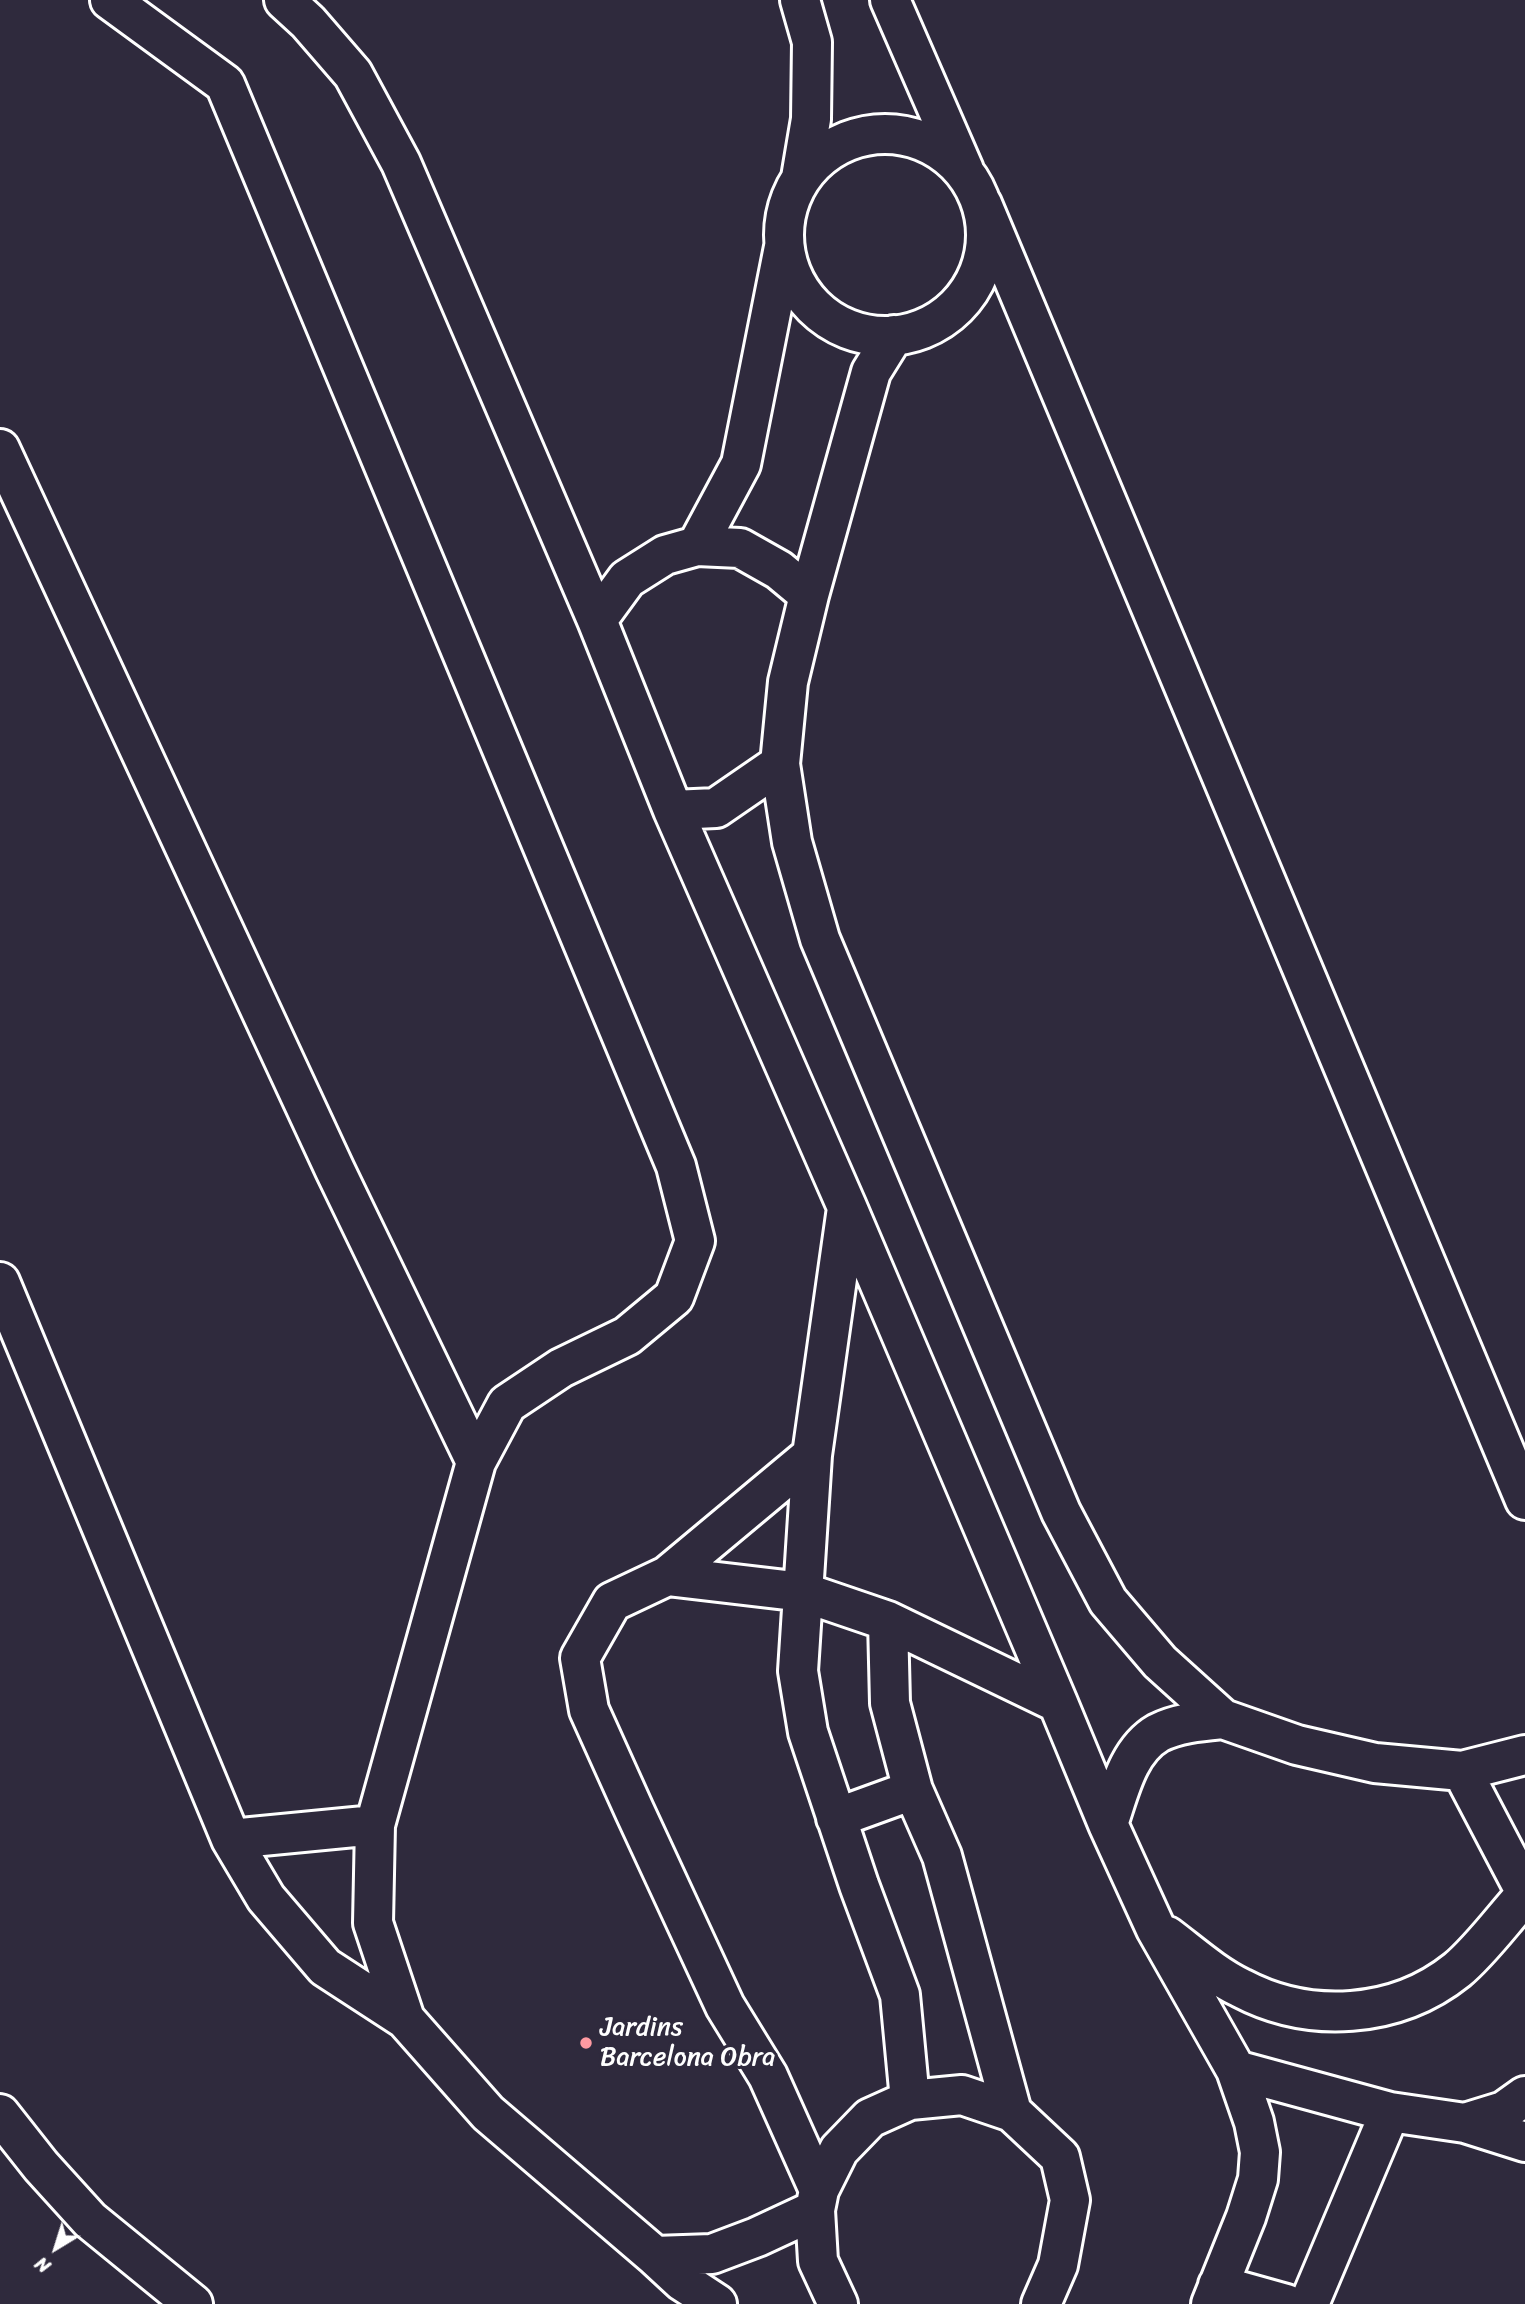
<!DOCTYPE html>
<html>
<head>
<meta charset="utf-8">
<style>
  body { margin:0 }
  #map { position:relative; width:1525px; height:2304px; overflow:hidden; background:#2f2a3d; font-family:Sriracha,sans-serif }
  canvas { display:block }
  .north { position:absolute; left:21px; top:2213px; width:70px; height:70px; -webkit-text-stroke:5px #2f2a3d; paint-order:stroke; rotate:218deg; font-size:19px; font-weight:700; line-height:28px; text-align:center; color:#fff }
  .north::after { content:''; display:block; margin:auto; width:24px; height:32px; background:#fff; clip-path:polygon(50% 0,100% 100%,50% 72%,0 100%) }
</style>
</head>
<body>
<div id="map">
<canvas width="1525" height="2304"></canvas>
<div class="north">N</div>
</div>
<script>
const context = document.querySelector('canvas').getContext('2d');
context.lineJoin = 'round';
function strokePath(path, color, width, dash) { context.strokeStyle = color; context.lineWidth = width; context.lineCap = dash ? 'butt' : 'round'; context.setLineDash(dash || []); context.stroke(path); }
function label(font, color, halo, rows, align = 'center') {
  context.font = font + ' Sriracha,sans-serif'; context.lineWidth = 6; context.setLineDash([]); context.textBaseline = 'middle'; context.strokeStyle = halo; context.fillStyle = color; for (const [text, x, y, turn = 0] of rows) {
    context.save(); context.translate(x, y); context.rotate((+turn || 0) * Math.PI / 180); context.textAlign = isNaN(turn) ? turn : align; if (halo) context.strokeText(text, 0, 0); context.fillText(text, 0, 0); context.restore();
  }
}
const minor = new Path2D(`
  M110,0L225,84L676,1166L695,1241L674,1297L627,1336L561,1368L507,1404L476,1462
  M284,0L308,22L353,74L401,163L597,620L673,810L847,1207L1058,1703L1108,1824L1156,1929L1236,2070L1254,2122L1260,2152L1258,2179L1246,2217L1211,2304
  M800,0L812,42L811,119L801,178
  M890,0L964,170
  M784 235a101 101 0 1 1 202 0a101 101 0 1 1-202 0Z
  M982,204L1525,1500
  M894,335L871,372L809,595L788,682L780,764L792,842L820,939L1061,1512L1108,1601L1160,1662L1223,1719L1297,1745L1375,1763L1462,1771L1525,1755
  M0,449L335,1170L476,1462L375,1825L373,1923L405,2019
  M697,546L741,464L784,247
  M597,620L627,579L665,555L697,546L740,548L779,570L809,595
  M673,810L716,808L780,764
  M0,1282L231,1839L266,1898L325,1967L405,2019L488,2113L655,2256L682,2281L717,2304
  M812,1455L798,1671L808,1732L859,1885L900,1995L910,2100
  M667,1576L803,1592L888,1621L1058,1703
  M888,1621L890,1703L913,1790L942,1856L1012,2112
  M1462,1771L1525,1891
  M836,1818L913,1790
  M1108,1824C1119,1793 1127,1751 1158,1733C1177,1723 1202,1721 1223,1719
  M231,1839L375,1825
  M1167,1936C1191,1954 1214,1975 1241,1988C1309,2024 1396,2019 1457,1970C1481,1950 1504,1918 1525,1895
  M1236,2070L1390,2112L1465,2123L1525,2142
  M0,2114L41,2166L90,2220L193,2304
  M1465,2123L1504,2111L1525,2096
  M819,2190L768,2076L725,2006L635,1812L589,1710L580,1658L612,1602L667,1576L812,1455L847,1208
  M655,2256L712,2254L757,2237L815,2210
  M1218,2285L1286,2304
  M838,2304L818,2261L815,2210L819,2190L839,2150L870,2118L910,2100L962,2095L1012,2112L1060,2157L1070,2200L1058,2265L1041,2304
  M1309,2304L1390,2112`);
strokePath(minor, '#fff', 44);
strokePath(minor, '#2f2a3d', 38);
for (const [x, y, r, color] of [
  [586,2043,7,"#ff9aa2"]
]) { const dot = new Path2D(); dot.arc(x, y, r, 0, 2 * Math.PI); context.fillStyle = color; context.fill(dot); strokePath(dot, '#2f2a3d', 2.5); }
label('26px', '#fff', '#2f2a3d', [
  ["Jardins",600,2028],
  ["Barcelona Obra",600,2058]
], 'left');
</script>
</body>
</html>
